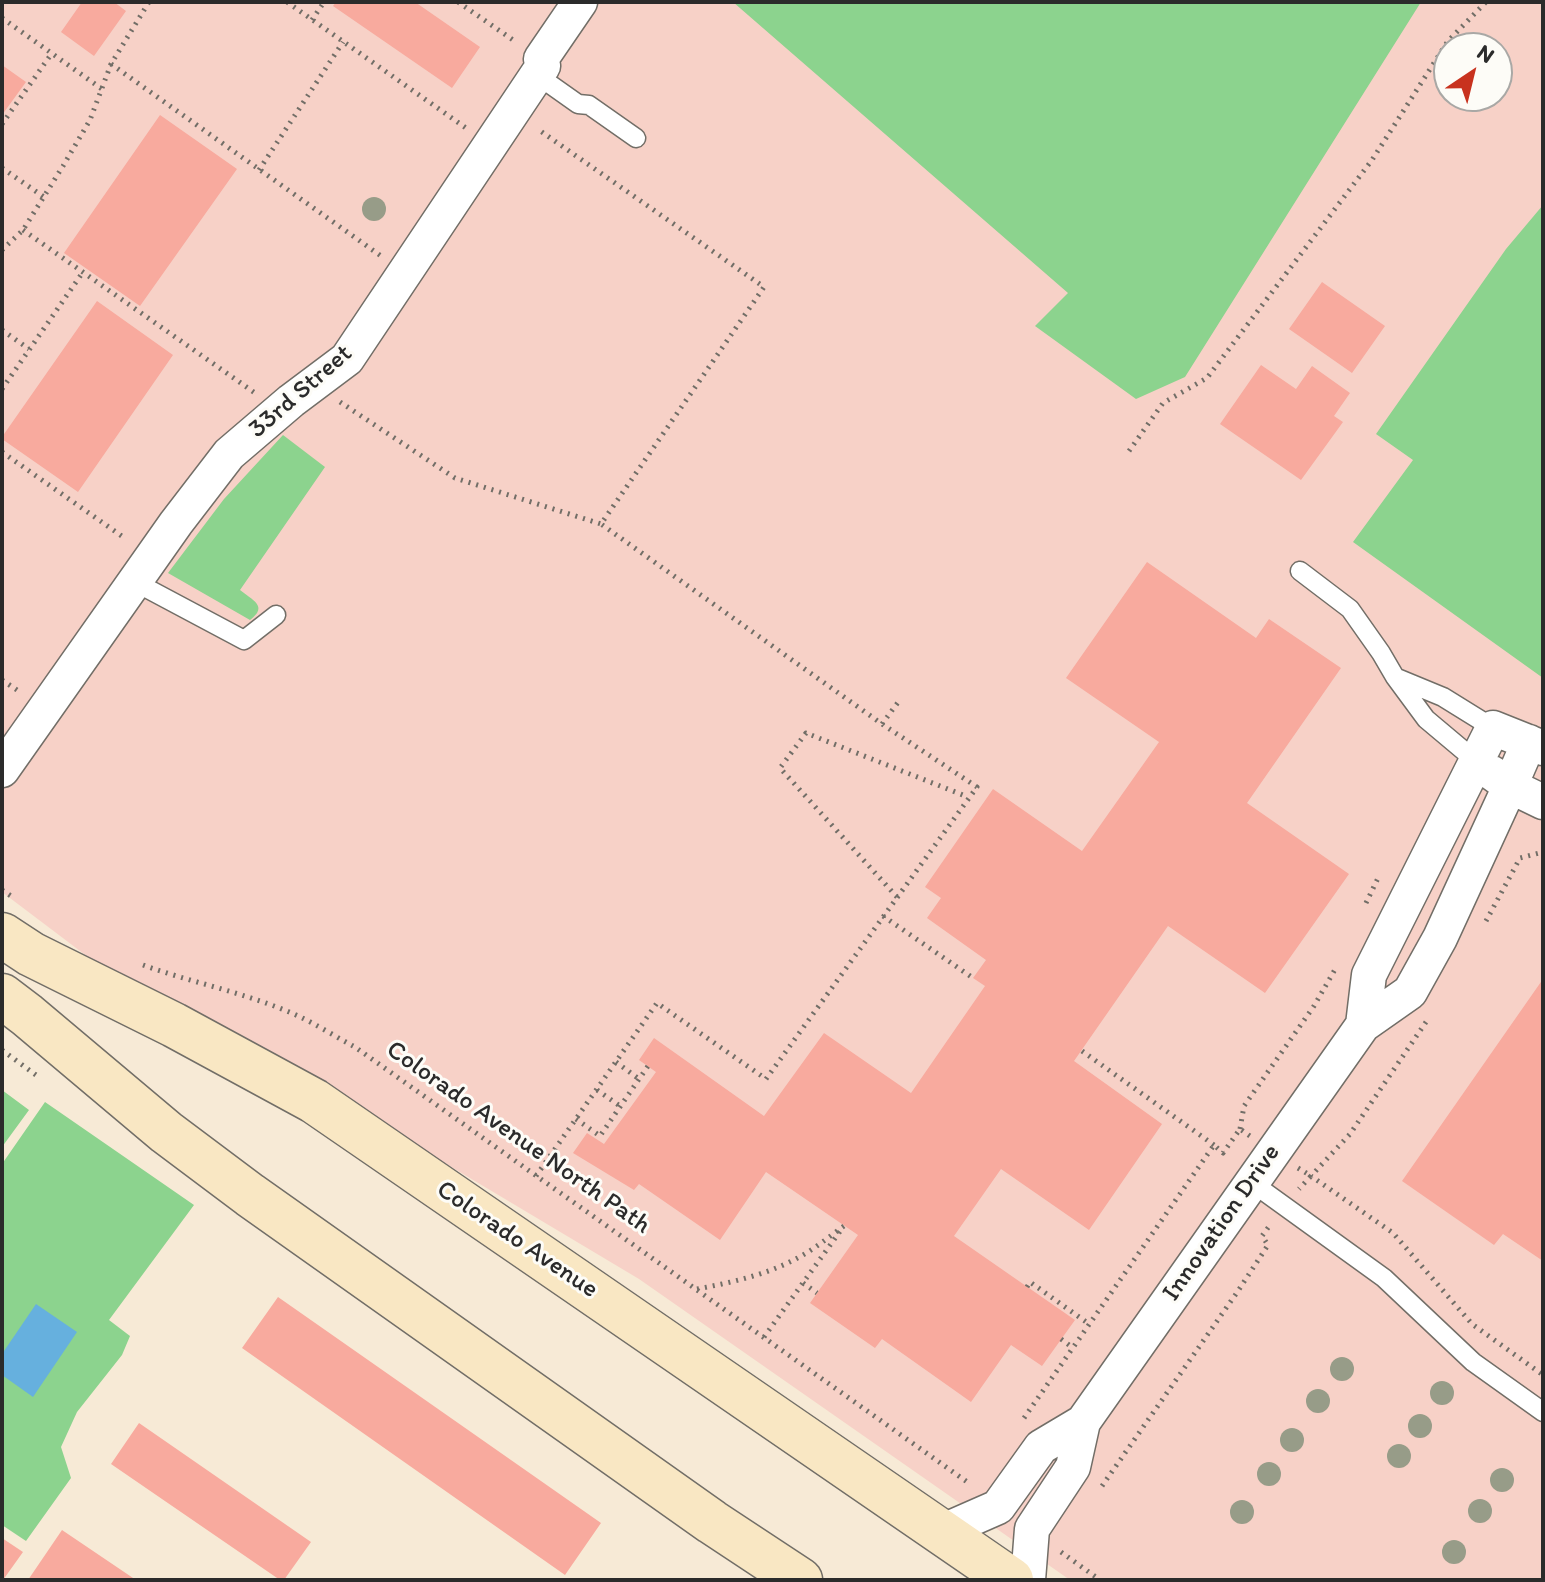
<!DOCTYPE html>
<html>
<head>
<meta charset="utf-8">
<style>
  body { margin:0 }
  #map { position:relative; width:1545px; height:1582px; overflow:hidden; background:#f7ead6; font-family:Itim,sans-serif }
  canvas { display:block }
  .frame { position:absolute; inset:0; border:4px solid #2b2b2b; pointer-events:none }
  .north { position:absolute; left:1433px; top:32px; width:80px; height:80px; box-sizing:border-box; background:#fdfcf7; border:2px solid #a9a8a5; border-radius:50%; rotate:35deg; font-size:22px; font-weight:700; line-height:32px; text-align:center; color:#2b2b2b }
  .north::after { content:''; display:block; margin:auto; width:28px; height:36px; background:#c8321e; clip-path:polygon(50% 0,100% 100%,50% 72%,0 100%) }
</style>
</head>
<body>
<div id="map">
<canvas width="1545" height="1582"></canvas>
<div class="frame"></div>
<div class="north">N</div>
</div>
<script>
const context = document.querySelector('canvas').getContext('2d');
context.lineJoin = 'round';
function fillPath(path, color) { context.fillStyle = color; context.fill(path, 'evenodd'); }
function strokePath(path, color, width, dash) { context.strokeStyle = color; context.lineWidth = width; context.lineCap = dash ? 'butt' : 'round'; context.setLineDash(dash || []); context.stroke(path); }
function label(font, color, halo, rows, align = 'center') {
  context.font = font + ' Itim,sans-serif'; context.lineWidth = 6; context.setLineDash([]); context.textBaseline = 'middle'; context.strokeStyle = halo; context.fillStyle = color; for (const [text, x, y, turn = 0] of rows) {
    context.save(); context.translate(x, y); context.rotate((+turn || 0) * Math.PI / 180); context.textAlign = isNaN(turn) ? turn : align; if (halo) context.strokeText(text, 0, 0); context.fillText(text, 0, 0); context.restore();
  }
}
fillPath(new Path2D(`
  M2,2H1543V1580H1070L639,1279L433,1156L352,1100L268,1050L88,957L2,892ZM1449,48H1497V96H1449Z`), '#f7d1c7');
fillPath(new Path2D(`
  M733,2H1421L1185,377L1136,399L1035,326L1068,293Z
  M1543,205V678L1353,542L1413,460L1376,434L1506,249Z
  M283,435L325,467L240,590C252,600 269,606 250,620L168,573L224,499Z
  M2,1090L29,1110L2,1147Z
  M45,1102L194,1205L109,1320L130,1336L122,1355L77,1412L61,1447L71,1478L26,1541L2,1525V1164Z`), '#8cd38e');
fillPath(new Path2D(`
  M36,1304L77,1332L33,1397L2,1375V1354Z`), '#66b0de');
fillPath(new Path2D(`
  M82,2H114L126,11L94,56L61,32Z
  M336,2H415L480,47L452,88L333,6Z
  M2,65L26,82L2,115Z
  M160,115L237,169L140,306L64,253Z
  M1322,282L1385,326L1352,373L1289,329Z
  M97,301L173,355L78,492L2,439V437Z
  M1261,365L1296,389L1312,366L1350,393L1334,416L1343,422L1301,480L1220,424Z
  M1147,562L1256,638L1269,619L1341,668L1247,803L1349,874L1265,993L1168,926L1074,1061L1162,1124L1089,1230L1001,1169L954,1236L1075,1320L1042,1366L1011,1345L971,1402L882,1339L875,1348L810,1303L858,1235L766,1172L720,1240L639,1184L634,1190L573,1153L587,1133L604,1144L656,1072L639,1060L654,1038L764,1116L824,1033L911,1093L985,986L973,978L986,960L927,918L941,898L925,887L993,789L1082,851L1159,742L1066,678Z
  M1543,979V1261L1503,1234L1494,1245L1402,1181Z
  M278,1297L601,1523L565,1575L242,1348Z
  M139,1423L311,1542L284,1580H280L111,1464Z
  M62,1530L136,1580H28Z
  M2,1538L23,1552L3,1580H2Z`), '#f8aa9e');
const lane = new Path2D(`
  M537,75L578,104L589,105L636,138
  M1300,571L1350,609L1381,653L1395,677L1426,719L1476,761
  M135,582L244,640L276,615
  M1397,678L1443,697L1493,728
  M1251,1182L1384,1278L1473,1362L1543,1412`);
const street = new Path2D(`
  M2,770L176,523L229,454L291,401L347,359L537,75L543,66L541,59L580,2
  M1492,773L1510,786L1543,802
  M1363,1025L1369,975L1493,728L1543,748
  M941,1532L998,1507L1041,1447L1083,1422
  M1028,1580L1032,1529L1073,1467L1083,1422L1363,1025L1410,992L1440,938L1510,786L1529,742`);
const secondary = new Path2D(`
  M2,935L31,954L174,1025L314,1101L1011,1580
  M2,996L27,1015L166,1132L250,1195L712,1522L800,1580`);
strokePath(lane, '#726e67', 21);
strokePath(street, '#726e67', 37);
strokePath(secondary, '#726e67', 47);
strokePath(new Path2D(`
  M287,2L466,128
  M458,2L516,42
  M2,18L102,89
  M312,20L324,2
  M111,64L381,256
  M2,124L52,53
  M2,168L44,197
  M259,170L343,42
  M23,230L255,393
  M2,250L23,230L63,166L90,120L111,64L149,2
  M2,330L29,349
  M2,389L83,272
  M340,402L455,478L601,524
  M1129,451L1163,403L1207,378L1372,160L1448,41L1486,2
  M2,452L126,539
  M2,680L20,692
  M882,724L899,701
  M2,890L14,898
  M897,897L780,768L806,733L968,797
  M1366,903L1379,876
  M883,916L973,978
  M1486,921L1520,858L1543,852
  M143,965C193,983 247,993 296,1015C316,1024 336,1037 355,1047L970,1484
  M1426,1022L1350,1134L1311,1176L1393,1233L1472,1324L1543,1375
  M2,1050L36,1075
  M1082,1051L1214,1145
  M616,1062L639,1079
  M597,1090L620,1106
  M576,1119L600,1136L648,1066
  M1240,1129L1244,1106L1314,1006L1337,966
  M1298,1168L1311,1176L1299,1189
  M536,1176L657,1003L766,1079L977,787L882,724L601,524L764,287L539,130
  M803,1283L817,1293
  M1027,1287L1030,1282L1089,1324
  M697,1289C734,1282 770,1274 803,1255C817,1247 830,1236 844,1226
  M764,1337L841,1230
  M1061,1339L1073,1348
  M1024,1418L1214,1145L1223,1153L1240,1129L1250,1136
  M1102,1486L1238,1291L1268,1245L1262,1236L1270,1225
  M1061,1552L1100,1580`), '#726e67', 5, [2, 6]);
strokePath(lane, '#fff', 18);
strokePath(street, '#fff', 34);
strokePath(secondary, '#f9e7c3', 44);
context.fillStyle = '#979c88';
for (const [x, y] of [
  [374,209],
  [1342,1369],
  [1442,1393],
  [1318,1401],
  [1420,1426],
  [1292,1440],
  [1399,1456],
  [1269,1474],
  [1502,1480],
  [1480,1511],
  [1242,1512],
  [1454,1552]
]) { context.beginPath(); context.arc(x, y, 12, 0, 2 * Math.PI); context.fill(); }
label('26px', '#2b2b2b', '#fdfcf7', [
  ["33rd Street",301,392,-41],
  ["Colorado Avenue North Path",518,1138,35],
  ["Innovation Drive",1222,1223,-55],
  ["Colorado Avenue",517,1240,34]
]);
</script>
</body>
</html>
